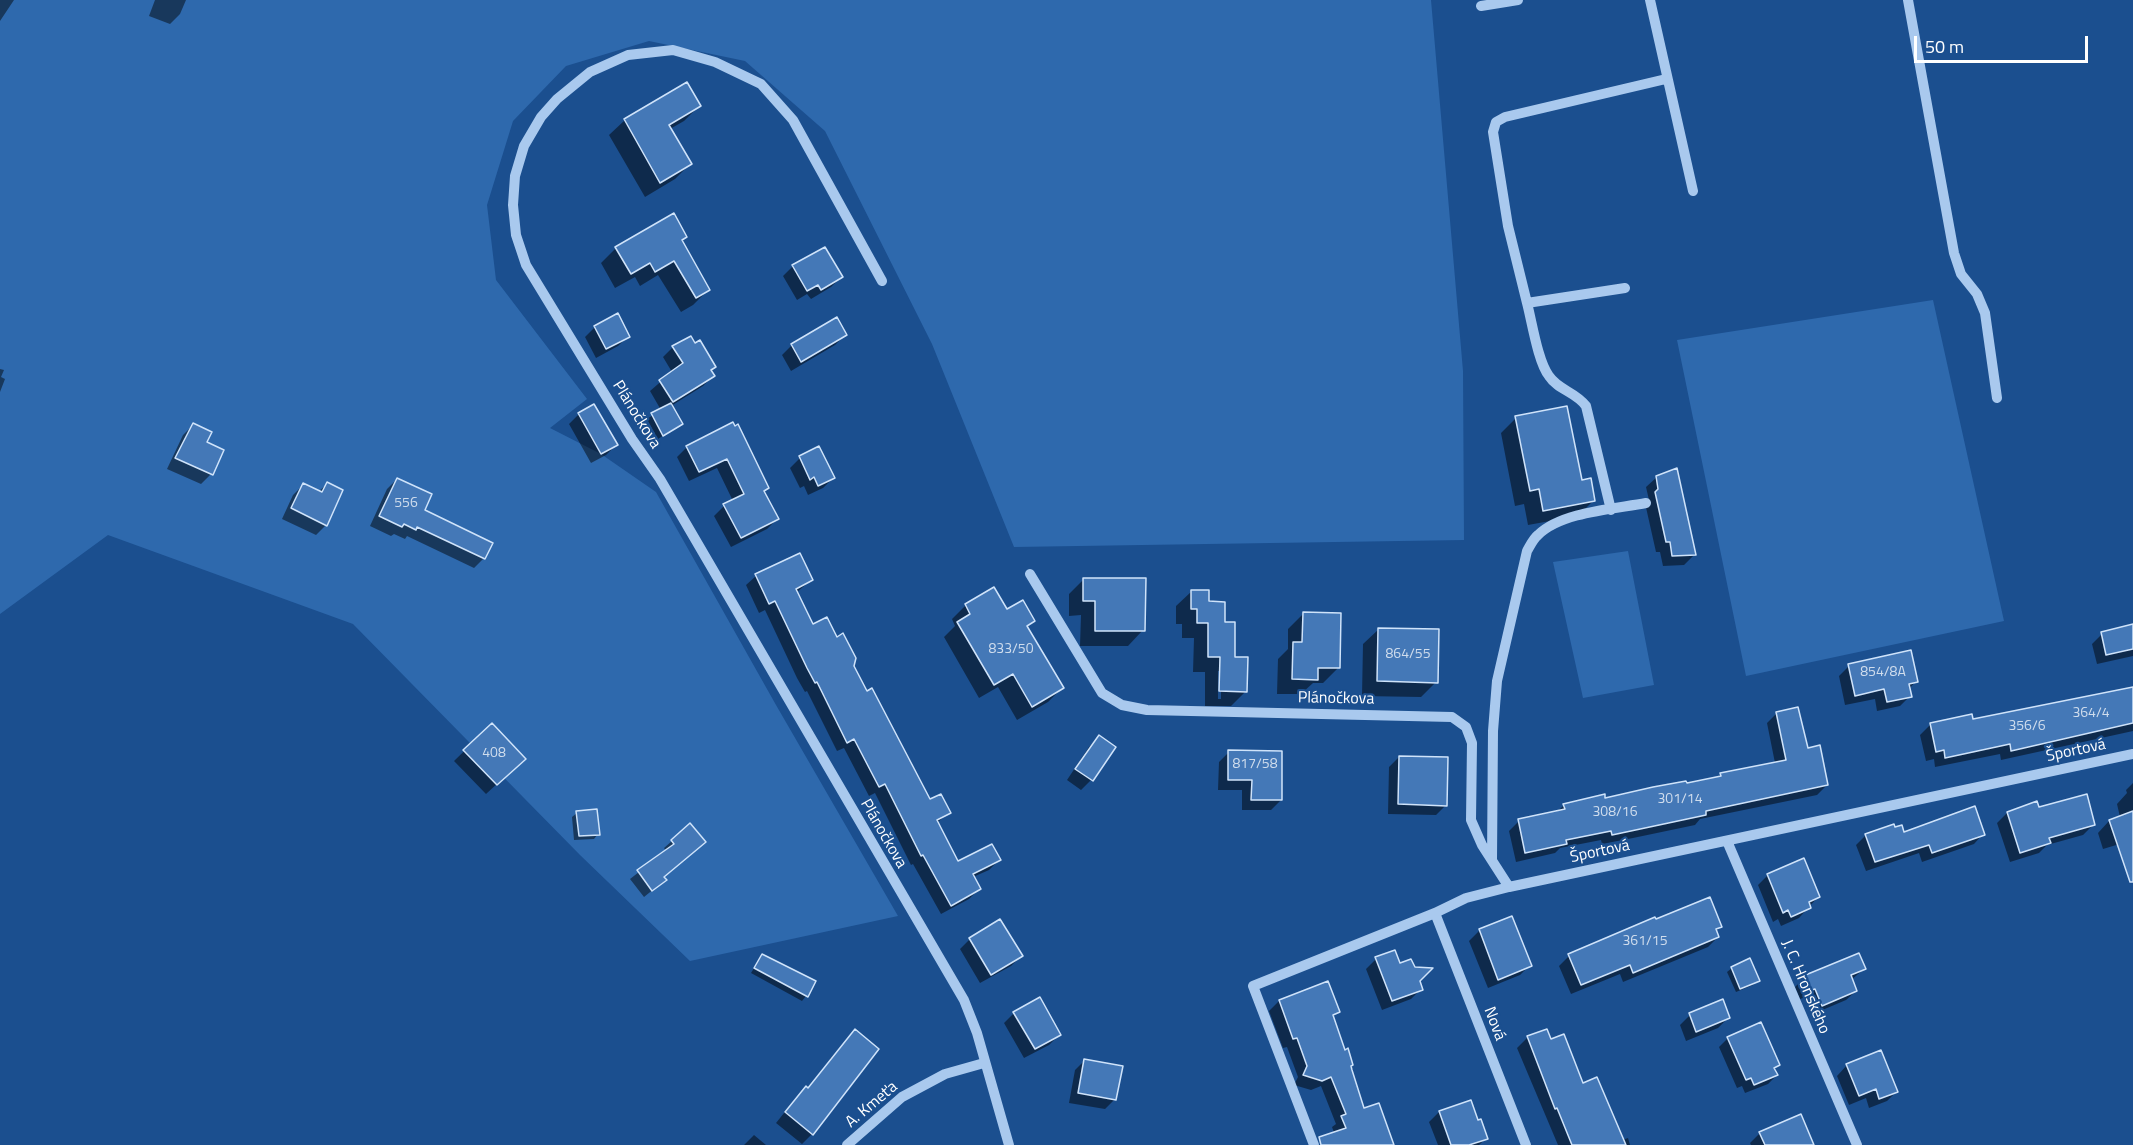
<!DOCTYPE html>
<html>
<head>
<meta charset="utf-8">
<style>
  body { margin:0 }
  #map { position:relative; width:2133px; height:1145px; overflow:hidden; background:#1b4f8f; font-family:"Titillium Web",sans-serif }
  canvas { display:block }
  .scale { position:absolute; left:1914px; top:36px; width:174px; height:27px; box-sizing:border-box; border:3px solid #fff; border-top:0; padding-left:8px; font-size:18px; line-height:21px; white-space:nowrap; color:#fff; -webkit-text-stroke:4px #1b4f8f; paint-order:stroke }
</style>
</head>
<body>
<div id="map">
<canvas width="2133" height="1145"></canvas>
<div class="scale">50 m</div>
</div>
<script>
const context = document.querySelector('canvas').getContext('2d');
context.lineJoin = 'round';
function fillPath(path, color) { context.fillStyle = color; context.fill(path, 'evenodd'); }
function strokePath(path, color, width, dash) { context.strokeStyle = color; context.lineWidth = width; context.lineCap = dash ? 'butt' : 'round'; context.setLineDash(dash || []); context.stroke(path); }
function label(font, color, halo, rows, align = 'center') {
  context.font = font + ' "Titillium Web",sans-serif'; context.lineWidth = 4.5; context.setLineDash([]); context.textBaseline = 'middle'; context.strokeStyle = halo; context.fillStyle = color; for (const [text, x, y, turn = 0] of rows) {
    context.save(); context.translate(x, y); context.rotate((+turn || 0) * Math.PI / 180); context.textAlign = isNaN(turn) ? turn : align; if (halo) context.strokeText(text, 0, 0); context.fillText(text, 0, 0); context.restore();
  }
}
fillPath(new Path2D(`
  M0,0H1431L1463,371L1464,540L1014,547L932,344L825,131L745,61L649,41L566,66L513,121L487,205L496,280L587,399L550,428L601,454L656,492L776,705L898,916L690,961L580,855L353,624L108,535L0,614Z
  M1933,300L2004,621L1746,676L1677,340Z
  M1628,551L1654,685L1583,698L1553,562Z`), '#2e69ad');
fillPath(new Path2D(`
  M0,0H14L0,21Z
  M155,0H186L180,14L170,24L149,16Z
  M687,84L699,106L684,121L670,129L690,164L675,179L645,197L609,135L625,120Z
  M685,237L681,241L708,290L693,305L681,312L658,275L640,286L635,277L615,288L601,263L616,248Z
  M793,266L841,277L831,287L811,299L807,294L797,300L783,276Z
  M836,319L845,335L835,345L791,371L782,355L792,345Z
  M595,327L628,336L618,346L596,358L585,337Z
  M690,338L713,376L703,386L671,406L681,424L658,439L647,419L661,410L650,391L672,372L663,357L673,347Z
  M0,369L4,370L1,377L5,379L0,392Z
  M594,406L616,445L606,455L591,463L569,424L579,414Z
  M1516,418L1580,482L1594,500L1578,516L1528,525L1524,504L1515,506L1501,433Z
  M732,424L777,519L767,529L731,547L714,516L724,506L733,501L717,468L689,481L677,457L687,447Z
  M193,425L205,443L222,451L211,474L201,484L167,469L183,435Z
  M800,458L833,478L823,488L808,495L804,486L800,488L790,468Z
  M1657,477L1694,555L1684,565L1663,566L1660,552H1656L1645,503L1649,500L1646,487Z
  M397,479L423,511L484,558L474,568L407,536L405,539L394,534L391,536L370,526L387,489Z
  M327,484L326,525L316,535L282,519L293,495L303,485L318,492Z
  M756,576L811,580L796,593L812,626L852,666L930,801L949,812L937,823L958,863L999,860L989,870L973,877L979,889L969,899L941,914L913,864L911,865L875,793L869,796L844,748L837,751L807,691L805,692L797,678L765,610L759,613L746,585Z
  M1084,579L1143,630L1128,646H1080L1081,615L1069,616V594Z
  M1192,591L1224,624L1233,658L1246,691L1231,706H1205V672H1193L1194,638H1182V624H1176V606ZM1218,671H1221V699H1218Z
  M966,605L1006,611L1033,621L1026,628L1062,688L1048,702L1017,720L998,687L979,698L944,637L955,626L952,619Z
  M1303,614L1338,668L1323,683H1313L1301,694H1277L1278,659L1288,649V629Z
  M2133,626V656L2097,664L2092,644L2102,634Z
  M1379,629L1436,682L1421,697L1362,696L1363,644Z
  M1849,666L1916,681L1909,689L1910,696L1900,706L1877,711L1875,699L1845,705L1839,676Z
  M2133,688V731L2001,760L2000,754L1935,767L1934,759L1926,761L1920,735L1930,725L1971,716L1972,721Z
  M1777,713L1806,750L1827,785L1817,795L1700,819L1695,825L1633,838L1602,844L1601,840L1560,848L1555,853L1516,862L1509,831L1519,821L1557,812L1564,805L1604,800L1717,778L1721,774L1775,763L1767,723Z
  M491,725L524,759L486,794L454,761Z
  M1099,737L1114,747L1091,780L1081,790L1067,780L1089,747Z
  M1229,752L1281,800L1271,810H1242V790H1218L1219,762Z
  M1399,757L1446,805L1436,815L1388,814L1389,767Z
  M2133,783V840L2103,849L2098,833L2109,821L2120,817L2117,804L2127,793L2126,790Z
  M1974,807L1983,834L1974,844L1922,862L1919,853L1866,871L1856,845L1866,835L1903,834Z
  M2038,809L2093,825L2083,835L2047,845L2039,853L2010,862L1997,823L2007,813Z
  M577,813L598,834L594,839L574,840L572,817Z
  M690,825L663,878L665,880L644,897L630,879L666,851L664,848Z
  M1768,875L1818,897L1799,918L1781,926L1778,919L1773,922L1758,885Z
  M1511,918L1530,965L1520,975L1488,988L1469,941L1479,931Z
  M1720,926L1716,931L1718,937L1708,947L1623,982L1620,974L1571,994L1559,966L1569,956Z
  M970,939L1021,956L1011,966L980,983L960,949Z
  M762,955L806,996L802,1001L751,973Z
  M1376,959L1400,965L1418,981L1421,989L1411,999L1382,1010L1366,969Z
  M1732,968L1758,980L1753,985L1736,992L1727,972Z
  M1864,969L1851,980L1856,991L1846,1000L1813,1014L1806,997L1800,999L1795,987L1804,978Z
  M1279,1001L1338,1012L1332,1017L1364,1110L1387,1145H1329L1335,1135L1332,1127L1336,1124L1321,1086L1311,1090L1294,1085L1298,1077L1287,1047L1283,1048L1269,1011Z
  M1014,1013L1059,1035L1049,1045L1024,1058L1004,1023Z
  M1690,1015L1728,1018L1718,1028L1686,1041L1680,1025Z
  M855,1031L877,1049L812,1134L802,1144L776,1123L796,1098L807,1090L832,1060L830,1059Z
  M1546,1031L1550,1041L1622,1140L1628,1138L1630,1145H1558L1517,1048L1527,1038Z
  M1728,1038L1778,1064L1774,1069L1777,1075L1768,1084L1745,1093L1742,1086L1737,1088L1719,1047Z
  M1085,1060L1115,1099L1105,1109L1069,1103L1075,1070Z
  M1847,1065L1897,1091L1887,1101L1869,1108L1866,1098L1849,1105L1837,1076Z
  M1439,1112L1486,1138L1479,1145H1438L1429,1122Z
  M1760,1133L1812,1145H1751L1750,1143Z
  M754,1135L766,1145H744Z`), '#0007');
const building = new Path2D(`
  M687,82L701,106L669,125L692,164L660,183L624,119Z
  M674,213L687,237L682,240L710,290L696,298L674,261L655,272L650,263L631,274L615,247Z
  M825,247L843,277L821,290L818,285L807,291L792,265Z
  M618,313L630,337L606,349L594,326Z
  M837,317L847,335L801,362L791,344Z
  M691,336L695,343L700,340L716,367L711,370L715,376L673,402L659,380L683,363L672,346Z
  M671,403L683,424L663,436L651,413Z
  M594,404L618,445L601,454L578,413Z
  M1567,406L1582,480L1591,478L1595,501L1543,511L1539,489L1530,491L1515,416Z
  M733,422L735,426L738,424L769,488L764,491L779,519L741,538L723,504L744,494L727,459L699,472L686,446Z
  M193,423L212,432L207,442L224,450L213,475L175,458Z
  M819,446L835,478L818,486L814,477L810,480L799,456Z
  M1677,468L1696,555L1672,556L1670,542H1666L1655,492L1658,489L1656,476Z
  M397,478L432,494L425,510L493,543L485,559L417,527L416,530L404,524L402,527L379,516Z
  M327,482L343,490L327,526L291,508L303,483L322,492Z
  M800,553L813,580L796,589L813,624L827,617L837,637L843,633L856,658L854,666L867,691L872,688L930,799L941,794L951,813L937,820L958,861L992,844L1001,860L973,874L981,889L951,906L923,855L921,856L885,784L879,787L854,739L847,743L817,682L815,683L807,668L775,601L769,604L755,574Z
  M1083,578H1146L1145,631H1095V601H1083Z
  M994,587L1007,609L1023,600L1035,621L1027,626L1064,688L1032,707L1013,674L994,685L957,622L970,614L965,604Z
  M1191,590H1209V601L1225,602V622H1235V657H1248L1247,692L1219,691L1220,657H1208V623H1197V609H1191Z
  M1303,612L1341,613L1340,668H1318V680L1292,679L1293,642H1302Z
  M2133,624V649L2106,655L2101,632Z
  M1378,628L1439,629L1438,683L1377,681Z
  M1911,650L1918,682L1909,684L1912,697L1887,702L1884,689L1855,696L1848,664Z
  M2133,687V723L2011,751L2010,744L1945,758L1944,750L1936,752L1930,723L1972,714L1973,719Z
  M1798,707L1808,748L1820,745L1828,785L1706,811V815L1645,828L1612,835L1611,831L1566,840L1567,844L1525,853L1518,819L1565,809L1563,804L1605,794V798L1653,787L1686,781L1687,783L1721,776L1720,773L1786,760L1776,712Z
  M492,723L526,759L497,785L463,750Z
  M1099,735L1116,747L1093,781L1075,769Z
  M1228,750L1282,751V800H1251L1252,780H1228Z
  M1399,756L1448,757L1447,806L1398,804Z
  M2087,794L2095,825L2049,838L2051,843L2020,853L2007,812L2037,801L2039,807Z
  M1975,806L1985,835L1932,853L1929,845L1875,862L1865,834L1894,824L1895,827L1902,825L1904,832Z
  M597,809L600,835L579,836L576,811Z
  M2133,811V882H2130L2109,820Z
  M690,823L706,842L664,877L667,880L652,891L637,870L674,844L671,840Z
  M1804,858L1820,897L1809,902L1811,908L1791,917L1788,910L1783,913L1767,874Z
  M1710,897L1722,927L1716,929L1719,937L1633,973L1630,965L1581,985L1568,954L1655,917L1656,919Z
  M1512,916L1532,966L1498,980L1479,929Z
  M1000,919L1023,956L991,975L969,938Z
  M1395,950L1400,963L1411,959L1415,967L1433,968L1420,981L1423,990L1392,1001L1375,957Z
  M1859,953L1866,969L1851,975L1857,991L1822,1006L1815,989L1809,991L1803,976Z
  M762,954L816,981L808,997L754,968Z
  M1750,958L1760,981L1740,989L1731,967Z
  M1328,981L1340,1012L1333,1015L1345,1050L1348,1048L1353,1065L1351,1066L1352,1070L1364,1108L1379,1103L1394,1145H1321L1319,1137L1346,1128L1341,1116L1346,1114L1331,1077L1322,1081L1303,1075L1307,1066L1297,1038L1293,1039L1279,1000Z
  M1040,997L1061,1035L1035,1049L1013,1012Z
  M1723,999L1730,1018L1696,1032L1689,1013Z
  M1761,1022L1780,1065L1774,1068L1778,1075L1754,1085L1751,1078L1746,1080L1727,1037Z
  M855,1029L879,1049L813,1135L785,1112L806,1086L808,1088Z
  M1547,1029L1551,1039L1564,1034L1583,1083L1597,1077L1626,1145H1572L1557,1108L1555,1109L1527,1036Z
  M1881,1050L1898,1092L1879,1099L1876,1089L1859,1096L1846,1064Z
  M1084,1059L1123,1066L1116,1100L1078,1093Z
  M1471,1100L1478,1120L1481,1119L1488,1139L1469,1145H1451L1439,1111Z
  M1801,1114L1814,1145H1765L1759,1132Z`);
fillPath(building, '#4478b7');
strokePath(building, '#cfe3fa', 1.5);
strokePath(new Path2D(`
  M1650,0L1693,191
  M1908,0L1954,253L1961,274L1977,294L1985,313L1997,398
  M1481,6L1518,0
  M882,281L793,120L761,84L715,62L673,50L628,55L590,72L557,99L541,117L524,146L515,176L513,205L516,235L526,265L632,439L660,479L964,1000L977,1033L1009,1145
  M1625,288L1527,303L1508,226L1493,132L1496,122L1505,117L1666,79
  M1527,303C1532,322 1538,362 1549,376C1558,390 1576,392 1586,406L1611,510
  M1030,574L1102,693L1122,705L1147,710L1452,717L1466,727L1472,743L1471,820L1482,845L1509,887
  M1727,841L1857,1145
  M1492,860L1493,731L1497,681L1527,551C1530,546 1533,539 1538,535C1561,512 1614,509 1646,503
  M1435,913L1526,1145
  M847,1145L902,1097L945,1074L984,1063
  M1314,1145L1253,986L1435,913L1466,898L1509,887L2133,754`), '#a9c9ee', 10);
label('14px', '#d0dded', null, [
  ["556",406,504],
  ["833/50",1011,650],
  ["864/55",1408,655],
  ["854/8A",1883,673],
  ["364/4",2091,714],
  ["356/6",2027,727],
  ["408",494,754],
  ["817/58",1255,765],
  ["301/14",1680,800],
  ["308/16",1615,813],
  ["361/15",1645,942]
]);
label('16px', '#fff', '#1b4f8f', [
  ["Plánočkova",636,415,58],
  ["Plánočkova",1336,699,1],
  ["Športová",2076,751,-12],
  ["Plánočkova",883,834,60],
  ["Športová",1600,852,-12],
  ["J. C. Hronského",1805,987,67],
  ["Nová",1494,1024,69],
  ["A. Kmeťa",872,1105,-40]
]);
</script>
</body>
</html>
